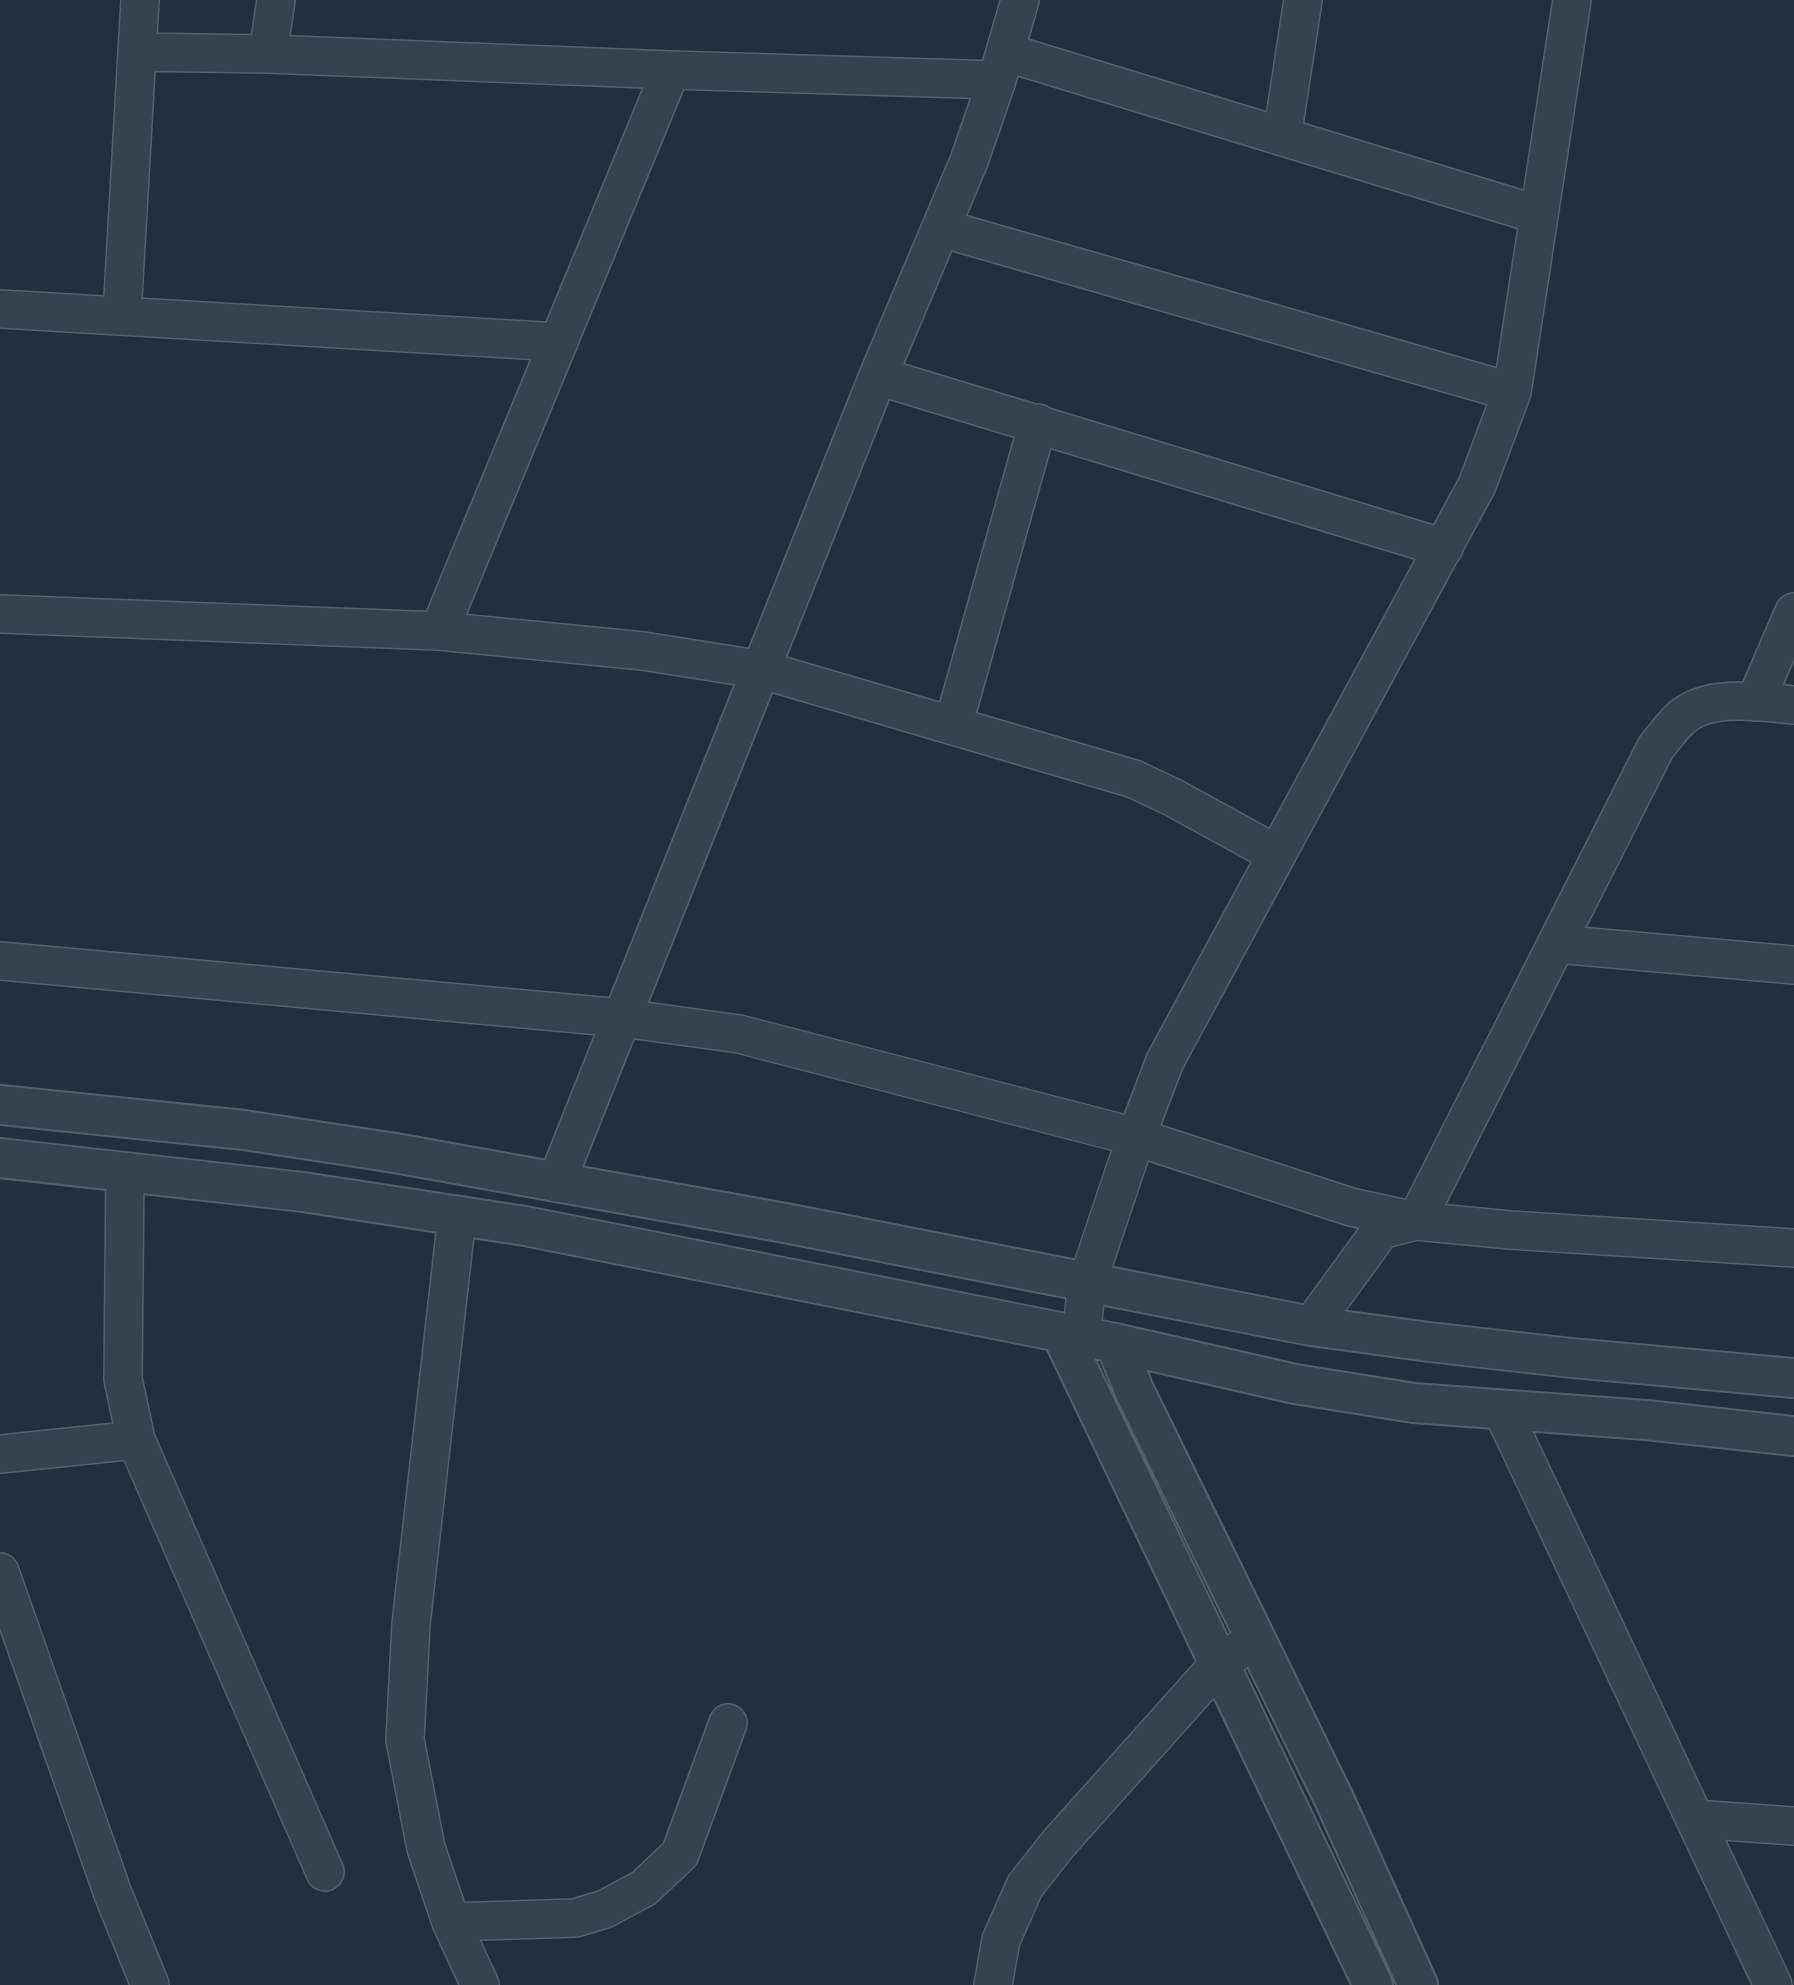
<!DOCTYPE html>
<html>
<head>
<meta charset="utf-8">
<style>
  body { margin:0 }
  canvas { display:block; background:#242f3e }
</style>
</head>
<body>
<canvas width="1794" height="1985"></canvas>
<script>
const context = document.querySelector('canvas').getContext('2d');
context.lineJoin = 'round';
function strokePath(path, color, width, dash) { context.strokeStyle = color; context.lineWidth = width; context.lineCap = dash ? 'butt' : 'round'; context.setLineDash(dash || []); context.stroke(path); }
const minor = new Path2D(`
  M138,52L268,54L671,70L997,80
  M1005,52L1539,215
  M268,54L276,0
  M1282,137L1303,0
  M941,228L1512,392
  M0,309L559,342
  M122,315L140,0
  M878,376L1444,548
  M0,614L439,631L643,651L763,670L1134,779L1174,798L1276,854
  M439,631L671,70
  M1755,702L1794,612
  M953,726L1038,423
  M1556,944L1794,965
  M0,961L622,1018L739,1034L1136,1137L1351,1207L1416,1221L1510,1230L1794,1248
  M125,1172L123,1379L136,1440L325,1872
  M556,1183L878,376L969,161L997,80L1020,0
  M457,1216L411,1624L405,1740L426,1848L451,1922L480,1985
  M1311,1326L1381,1230L1416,1221L1656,747C1664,738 1672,726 1681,718C1709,693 1760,702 1794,705
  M1081,1337L1087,1283L1136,1137L1165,1061L1477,485L1512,392L1572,0
  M1502,1410L1773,1985
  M0,1454L136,1440
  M0,1572L113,1894L150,1985
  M1695,1819L1794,1826
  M451,1922L575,1918L605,1909L644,1888L680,1854L728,1723
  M993,1985L1001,1940L1025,1886L1058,1844L1218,1665L1255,1639`);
const tertiary = new Path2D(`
  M0,1105L244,1130L395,1153L785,1223L1311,1326L1429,1342L1572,1358L1794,1378
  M0,1158L303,1192L525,1226L1115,1343L1295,1384L1414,1403L1646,1420L1794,1436
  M1061,1333L1373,1985
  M1115,1343L1134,1390L1334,1799L1418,1985`);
strokePath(minor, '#565f6c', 40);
strokePath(tertiary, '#565f6c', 42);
strokePath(minor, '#38414e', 37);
strokePath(tertiary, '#38414e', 38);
</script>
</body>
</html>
